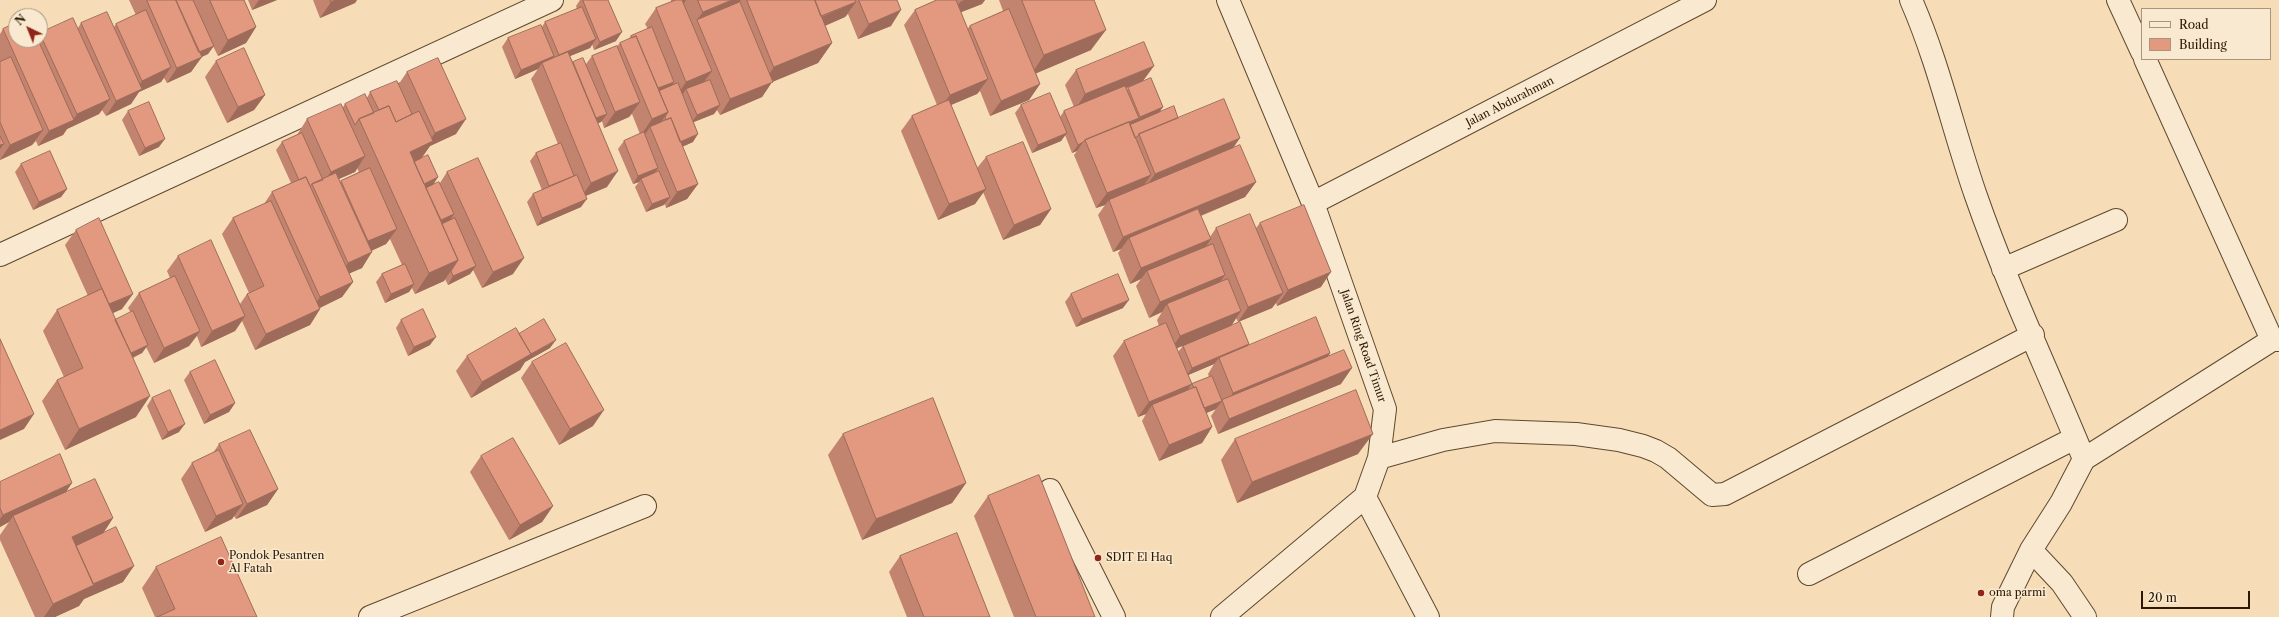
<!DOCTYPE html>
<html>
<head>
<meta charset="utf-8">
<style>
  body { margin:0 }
  #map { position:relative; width:2279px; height:617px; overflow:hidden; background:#f6ddb7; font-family:"Libre Caslon Text",serif }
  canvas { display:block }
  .legend { position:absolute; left:2141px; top:8px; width:130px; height:52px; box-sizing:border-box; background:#f9e9d0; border:1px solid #a7957e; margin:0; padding:5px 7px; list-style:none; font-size:12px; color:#2d1802 }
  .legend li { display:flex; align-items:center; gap:8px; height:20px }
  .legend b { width:20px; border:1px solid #a7957e }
  .north { position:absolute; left:8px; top:8px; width:40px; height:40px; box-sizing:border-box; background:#f9e9d0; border:1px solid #a7957e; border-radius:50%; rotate:317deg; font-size:11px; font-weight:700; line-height:16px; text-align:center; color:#2d1802 }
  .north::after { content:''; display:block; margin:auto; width:14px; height:18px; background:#8f2418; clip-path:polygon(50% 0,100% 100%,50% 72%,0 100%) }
  .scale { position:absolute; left:2141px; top:591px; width:109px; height:18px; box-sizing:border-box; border:2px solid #2d1802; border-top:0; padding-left:5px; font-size:12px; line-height:14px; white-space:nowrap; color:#2d1802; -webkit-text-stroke:3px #f9e9d0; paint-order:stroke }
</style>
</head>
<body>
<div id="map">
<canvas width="2279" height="617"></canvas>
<ul class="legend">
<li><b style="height:5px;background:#f9e9d0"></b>Road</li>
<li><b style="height:11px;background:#e29980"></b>Building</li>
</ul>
<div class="north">N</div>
<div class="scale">20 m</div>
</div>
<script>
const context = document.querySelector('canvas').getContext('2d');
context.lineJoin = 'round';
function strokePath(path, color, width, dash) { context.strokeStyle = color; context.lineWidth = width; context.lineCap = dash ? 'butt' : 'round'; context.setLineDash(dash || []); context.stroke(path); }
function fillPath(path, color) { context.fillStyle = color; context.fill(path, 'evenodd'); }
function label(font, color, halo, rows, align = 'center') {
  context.font = font + ' "Libre Caslon Text",serif'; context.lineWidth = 3; context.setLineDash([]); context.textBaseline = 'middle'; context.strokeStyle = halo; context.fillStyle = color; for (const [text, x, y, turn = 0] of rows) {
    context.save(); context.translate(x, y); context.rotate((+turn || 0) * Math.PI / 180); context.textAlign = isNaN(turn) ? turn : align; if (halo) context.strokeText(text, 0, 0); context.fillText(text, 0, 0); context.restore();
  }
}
const minor = new Path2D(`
  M1911,0C1939,64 1953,130 1976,196C2007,285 2048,371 2084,459L2061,503L2031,550L2003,607L2002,617
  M2118,0L2142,52
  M2145,59L2272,340
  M1313,203L1705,0
  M0,255L552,0
  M2003,269L2116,220
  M1379,458L1443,440L1495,431L1576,434L1619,440L1643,446L1656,451L1668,458L1712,495L1725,494L2033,335
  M2084,459L2272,340H2279
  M1050,490L1114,617
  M1365,497L1428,617
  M2031,550L2062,583L2085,617
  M1809,574L2075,438
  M370,617L645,506
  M1222,617L1365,497L1379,458L1385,409L1313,203L1228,0`);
strokePath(minor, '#5f492f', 24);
strokePath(minor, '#f9e9d0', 22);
fillPath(new Path2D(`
  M129,0H244L256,27L246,43L218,56L213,46L208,54L201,57L191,72L167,83L164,78L161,82L139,92L131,104L106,116L102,110L99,114L67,129L63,135L38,146L36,141L32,145L0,160V62H1L0,61V34L3,29L16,40H40V33L78,28L81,23L114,27L116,24L136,15Z
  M248,0H277L252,10Z
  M313,0H357L355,3L320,18Z
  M580,0H608L616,41L594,50L592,44L590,48L570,56L573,62L586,64L592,56L617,46L620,43L628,40L631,36L648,29L645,24L656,8L671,2V0H897L891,26L858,39L848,14L845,17L825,26L832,43L818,63L772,82L762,97L720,115L717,110L714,114L694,122L693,142L682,147L698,184L687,199L666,208L665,204L646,212L635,187L639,182L633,184L618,149L624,141L640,134L632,114L629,117L604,128L602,121L601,122L598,123L607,187L586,196L581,207L537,226L527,202L533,194L542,190L530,161L536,153L558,144L531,79L538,69L515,79L502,47L508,38L542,27L545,22L577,9L576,6Z
  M937,0H985L982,4L961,12L967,29L970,26L1003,11L999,0H1094L1091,50L1036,73L1040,84L1029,100L990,116L980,91L977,94L951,105L977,168L986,157L1051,209L1040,225L1003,240L983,192L975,204L938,220L901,131L912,116L937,105L904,25L915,10Z
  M216,61L265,95L254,110L227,123L205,77Z
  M1076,70L1126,88L1127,89L1128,88L1163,107L1159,112L1178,118L1233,147L1256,182L1245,197L1201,216L1210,237L1216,228H1256L1260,223L1321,287L1277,306L1276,303L1272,308L1238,322L1236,318L1231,326L1249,344L1247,346L1330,353L1328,357L1341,384L1218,434L1211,416L1220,403L1216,409L1206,413L1212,427L1202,443L1159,461L1142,421L1146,414L1138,417L1113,356L1124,341L1159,326L1157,320L1162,312L1149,318L1136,286L1141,279L1130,284L1118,253L1121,249L1113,252L1098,215L1105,205L1096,208L1074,155L1077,151L1072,153L1065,135L1061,141L1032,153L1015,113L1021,105L1060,117L1064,111L1074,107L1065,85ZM1183,346L1178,352L1177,348ZM1214,364L1208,374L1209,377L1192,384L1187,391L1188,375Z
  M407,72L456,134L430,146L421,158L438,177L433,185L440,183L447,172L513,274L482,288L473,270L470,274L448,285L445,279L444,281L415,294L412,288L409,292L385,303L376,282L382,274L402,265L390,239L386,244L371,251L362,268L349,273L353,282L342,297L320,308V309L310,325L255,350L242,321L235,331L201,347L197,336L189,346L154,363L146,347L142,353L133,358L136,417L65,450L42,401L57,380L64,377L43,331L57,310L88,296L65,245L76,230L122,309L112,313L115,320L131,313L128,308L139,293L170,278L167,271L178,256L240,304L247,294L249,293L222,234L233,218L264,204L272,192L291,183L276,150L282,142L297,135L307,119L343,107L345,104L367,98L370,92L398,85ZM357,168L359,172L341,181L340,182L339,179L355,172Z
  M128,111L159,147L139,156L122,120Z
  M21,164L67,189L61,197L33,210L15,172Z
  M1071,294L1123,308L1076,327L1065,302Z
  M401,320L430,345L408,356L396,328Z
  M519,334L550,348L525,362L520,370L471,398L456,371L467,356Z
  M532,362L593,426L559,445L521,378Z
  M190,372L235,403L229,412L204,424L184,380Z
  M152,398L179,432L162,440L147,406Z
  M843,434L966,483L952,503L862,540L828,455Z
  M1235,439L1358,454L1237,503L1221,460Z
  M219,444L278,489L267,505L236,519L234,516L232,519L205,532L181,479L192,463L213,453Z
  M481,456L553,506L542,522L509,540L470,472Z
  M0,482L66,492L113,518L103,534L123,582L84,599L79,606L55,617H35L0,540V535L9,522L0,527Z
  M988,496L1095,617H1014L974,516Z
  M900,556L990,617H907L889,572Z
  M156,567L257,617H155L142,588Z`), '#c2846e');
fillPath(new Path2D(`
  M259,0H277L252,10Z
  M336,0H357L355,3L320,18L331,2Z
  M683,0H686L682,7L675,10Z
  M732,0H741L730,15L697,20L703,12Z
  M964,0H985L982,4L949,17L960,2Z
  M856,2L845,17L808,33L819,18Z
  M901,10L891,26L858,39L869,24Z
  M256,27L246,43L218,56L228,40Z
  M1106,30L1091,50L1030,76L1044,55Z
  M622,32L616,41L594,50L600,42Z
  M596,39L590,48L553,63L559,55Z
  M832,43L818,63L772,82L762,97L720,115L730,99L761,87L774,67Z
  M214,46L208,54L189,63L195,54Z
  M554,56L548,64L542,63L538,69L515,79L521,70Z
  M202,57L191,72L167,83L177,68Z
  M1154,66L1143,81L1075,110L1085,94Z
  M171,67L161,82L139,92L131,104L106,116L116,101L133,93L142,81Z
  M712,71L701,86L686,89L683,94L676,97L686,82Z
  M988,79L977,94L939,110L950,95Z
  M674,82L669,90L656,95L654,90Z
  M1040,84L1029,100L990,116L1001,101Z
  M265,95L254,110L227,123L238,107Z
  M110,99L99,114L67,129L63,135L38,146L49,131L73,120L77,114Z
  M640,102L629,117L604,128L615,112Z
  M720,105L714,114L691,123L697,115Z
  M1163,107L1157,116L1134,126L1140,117Z
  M668,112L657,128L650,127L646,133L641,135L652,119Z
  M607,114L601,122L584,129L590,121Z
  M1139,118L1133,127L1085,141Z
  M466,119L456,134L430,146L419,162L408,167L410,152L427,144L435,133Z
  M43,130L32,145L0,160L10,145Z
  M1067,133L1061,141L1032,153L1038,145Z
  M698,134L693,142L670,152L676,144Z
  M1240,138L1229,154L1144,189L1155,174Z
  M165,139L159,147L139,156L145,148Z
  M1083,142L1077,151L1072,153L1078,145Z
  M4,144L0,149V145Z
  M365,156L355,172L320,187L331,172Z
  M658,168L652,176L641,179L639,182L633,184L638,176Z
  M618,171L607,187L580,198L591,183Z
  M1151,175L1140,191L1109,200L1105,205L1096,208L1107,193Z
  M574,176L569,184L544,194L549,186Z
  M438,177L432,186L412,195L417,187Z
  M1256,182L1245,197L1132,244L1129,238L1121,249L1113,252L1123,237Z
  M698,184L687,199L666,208L677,192Z
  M67,189L61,197L33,210L39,202Z
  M986,189L975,204L938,220L949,204Z
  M670,197L664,205L646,212L652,204Z
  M587,199L581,207L537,226L542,218Z
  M1051,209L1040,225L1003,240L1014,225Z
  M454,214L448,223L433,230V224Z
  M397,229L386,244L358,257L368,241Z
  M1211,239L1200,255L1147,271L1141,279L1130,284L1141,268Z
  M372,252L362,268L337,279L348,263Z
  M524,258L513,274L482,288L493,272Z
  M458,260L444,281L415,294L429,273Z
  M476,266L470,274L448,285L453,276Z
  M1331,272L1321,287L1277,306L1288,290Z
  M1225,275L1214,290L1167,304L1162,312L1149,318L1160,302Z
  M353,282L342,297L309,313L320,297Z
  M414,284L409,292L385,303L391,294Z
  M1283,293L1272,308L1238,322L1248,307Z
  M133,294L122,309L98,320L109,304Z
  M1129,300L1123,308L1076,327L1082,319Z
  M320,309L310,325L255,350L266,334Z
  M1241,311L1231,326L1170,351L1180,336Z
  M245,316L235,331L201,347L212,331Z
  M200,331L189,346L154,363L164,348Z
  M436,337L430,345L408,356L414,347Z
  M556,340L550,348L525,362L520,370L471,398L482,382Z
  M1249,344L1243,353L1219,358L1214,364L1186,376L1192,368Z
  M148,345L142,353L123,362L129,354Z
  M1330,353L1320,368L1224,406L1233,393Z
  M1352,368L1341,384L1218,434L1229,419Z
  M1192,384L1181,400L1152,405L1146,414L1138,417L1149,402Z
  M150,396L136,417L65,450L79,429Z
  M1222,401L1216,409L1197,417L1203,408Z
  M235,403L229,412L204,424L210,415Z
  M604,410L593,426L559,445L570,429Z
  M34,414L24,429L0,440V430Z
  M185,424L179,432L162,440L168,432Z
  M1212,427L1202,443L1159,461L1169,445Z
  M1373,434L1358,454L1237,503L1252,482Z
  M72,483L62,498L13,516L9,522L0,527V519L3,515Z
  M966,483L952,503L862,540L876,519Z
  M278,489L267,505L236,519L247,504Z
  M243,504L232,519L205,532L216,516Z
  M553,506L542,522L509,540L520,525Z
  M113,518L99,539L76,550L72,537Z
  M134,566L123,582L84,599L79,606L55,617H44L53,604L91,585Z`), '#9e6b5a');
const building = new Path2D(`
  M147,0H176L202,57L177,68Z
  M176,0H193L214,46L199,52Z
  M210,0H244L256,27L228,40Z
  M330,0H336L331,2Z
  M583,0H608L622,32L600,42Z
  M676,0H682L712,71L686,82L656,8Z
  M698,0H732L703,12Z
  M747,0H815L832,43L774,67Z
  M815,0H855L856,2L821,16Z
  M859,0H897L901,10L869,24Z
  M937,0H956L988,79L950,95L915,10Z
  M1022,0H1094L1106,30L1044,55Z
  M740,2L773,82L730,99L697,20Z
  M582,7L596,39L559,55L545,22Z
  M1009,9L1040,84L1001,101L970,26Z
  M146,10L171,67L142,81L116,24Z
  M107,12L142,89L116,101L81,23Z
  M73,18L110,99L77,114L40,34V33Z
  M16,23V40H38L74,120L49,131L3,29Z
  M541,25L554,56L521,70L508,38Z
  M652,27L674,82L658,88L636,36L632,38L631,36Z
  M636,36L668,112L652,119L620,43Z
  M1144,42L1154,66L1085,94L1076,70Z
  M617,46L640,102L615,112L592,56Z
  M244,48L265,95L238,107L216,61Z
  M568,52L618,171L591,183L542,63Z
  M11,57L43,130L10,145L0,122V62Z
  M438,58L466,119L435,133L407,72Z
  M583,58L607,114L596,118L573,62Z
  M1151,78L1163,107L1140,117L1128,88Z
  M710,80L720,105L697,115L686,89Z
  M397,81L412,114L396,122L389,106L379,110L370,92Z
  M678,83L698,134L680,142L671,118L666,120L665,117L668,112L659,91Z
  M1125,86L1139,118L1085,140L1083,142L1078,145L1064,111Z
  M1050,93L1067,133L1038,145L1021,105Z
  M365,94L374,113L359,119L355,125L345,104Z
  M1224,99L1240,138L1155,174L1139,134Z
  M949,100L986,189L949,204L912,116Z
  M149,102L165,139L145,148L128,111Z
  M341,104L365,156L331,172L307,119Z
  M389,106L396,122L419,111L433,141L410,152L458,260L429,273L359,119Z
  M1174,106L1178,118L1139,134L1138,136L1135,138L1130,125Z
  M671,118L698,184L677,192L650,127Z
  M1129,122L1151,175L1107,193L1085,140Z
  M644,132L658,168L638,176L624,141Z
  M302,133L323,180L312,184L310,186L306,177L299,180L282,142Z
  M0,136L4,144L0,145Z
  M1023,142L1051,209L1014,225L986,157Z
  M561,143L574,176L549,186L536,153Z
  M1240,145L1256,182L1123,237L1109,200Z
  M50,151L67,189L39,202L21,164Z
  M428,155L438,177L424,184L414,162Z
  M478,158L524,258L493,272L447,172Z
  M370,168L397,229L368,241L341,181Z
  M659,171L670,197L652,204L641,179Z
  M336,173L372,252L348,263L312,184Z
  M577,175L587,199L542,218L533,194Z
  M306,177L353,282L320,297L272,192Z
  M439,182L454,214L441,220L426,188Z
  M271,201L320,309L266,334L247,294L264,286L233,218Z
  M1304,205L1331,272L1288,290L1260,223Z
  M1198,209L1211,239L1141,268L1129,238Z
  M1250,214L1283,293L1248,307L1216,228Z
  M99,218L133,294L109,304L76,230Z
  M455,218L476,266L453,276L451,271L458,260L442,224Z
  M211,240L245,316L212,331L178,256Z
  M1213,244L1225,275L1160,302L1147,271Z
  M405,264L414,284L391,294L382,274Z
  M1118,274L1129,300L1082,319L1071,294Z
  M175,276L200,331L164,348L139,293Z
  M1228,279L1241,311L1180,336L1167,304Z
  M102,289L150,396L79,429L57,380L83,368L57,310Z
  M423,309L436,337L414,347L401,320Z
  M133,311L148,345L131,353L115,320Z
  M1316,317L1330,353L1233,393L1219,358Z
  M544,319L556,340L531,354L519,334Z
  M1240,322L1249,344L1192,368L1183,346Z
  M1166,323L1192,384L1149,402L1124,341Z
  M516,328L531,354L482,382L467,356Z
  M0,339L34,414L0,430Z
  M566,343L604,410L570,429L532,362Z
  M1344,350L1352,368L1229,419L1222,400Z
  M215,360L235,403L210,415L190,372Z
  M1212,376L1222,401L1204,408L1196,387L1194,388L1192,384Z
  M1196,387L1212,427L1169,445L1152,405Z
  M170,390L185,424L168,432L152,398Z
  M1356,390L1373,434L1252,482L1235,439Z
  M933,398L966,483L876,519L843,434Z
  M250,430L278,489L247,504L219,444Z
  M513,438L553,506L520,525L481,456Z
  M219,450L243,504L216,516L192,463Z
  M60,454L72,483L3,515L0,508V482Z
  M1039,475L1095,617H1036L988,496Z
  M95,479L113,518L72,537L94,585L53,604L13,516Z
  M116,527L134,566L93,584L76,546Z
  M957,533L990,617H924L900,556Z
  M221,537L257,617H157L175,609L156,567Z`);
fillPath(building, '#e29980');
strokePath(building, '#9e6b5a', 1);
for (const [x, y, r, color] of [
  [1098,558,4,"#8f2418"],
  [221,562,4,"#8f2418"],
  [1981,593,4,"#8f2418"]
]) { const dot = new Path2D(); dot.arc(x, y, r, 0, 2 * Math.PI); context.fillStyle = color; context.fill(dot); strokePath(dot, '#f9e9d0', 1.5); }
label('11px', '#2d1802', '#f9e9d0', [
  ["Jalan Abdurahman",1510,102,-27],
  ["Jalan Ring Road Timur",1363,346,71]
]);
label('11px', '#2d1802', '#f9e9d0', [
  ["Pondok Pesantren",229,556],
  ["Al Fatah",229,569],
  ["SDIT El Haq",1106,558],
  ["oma parmi",1989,593]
], 'left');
</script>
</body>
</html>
